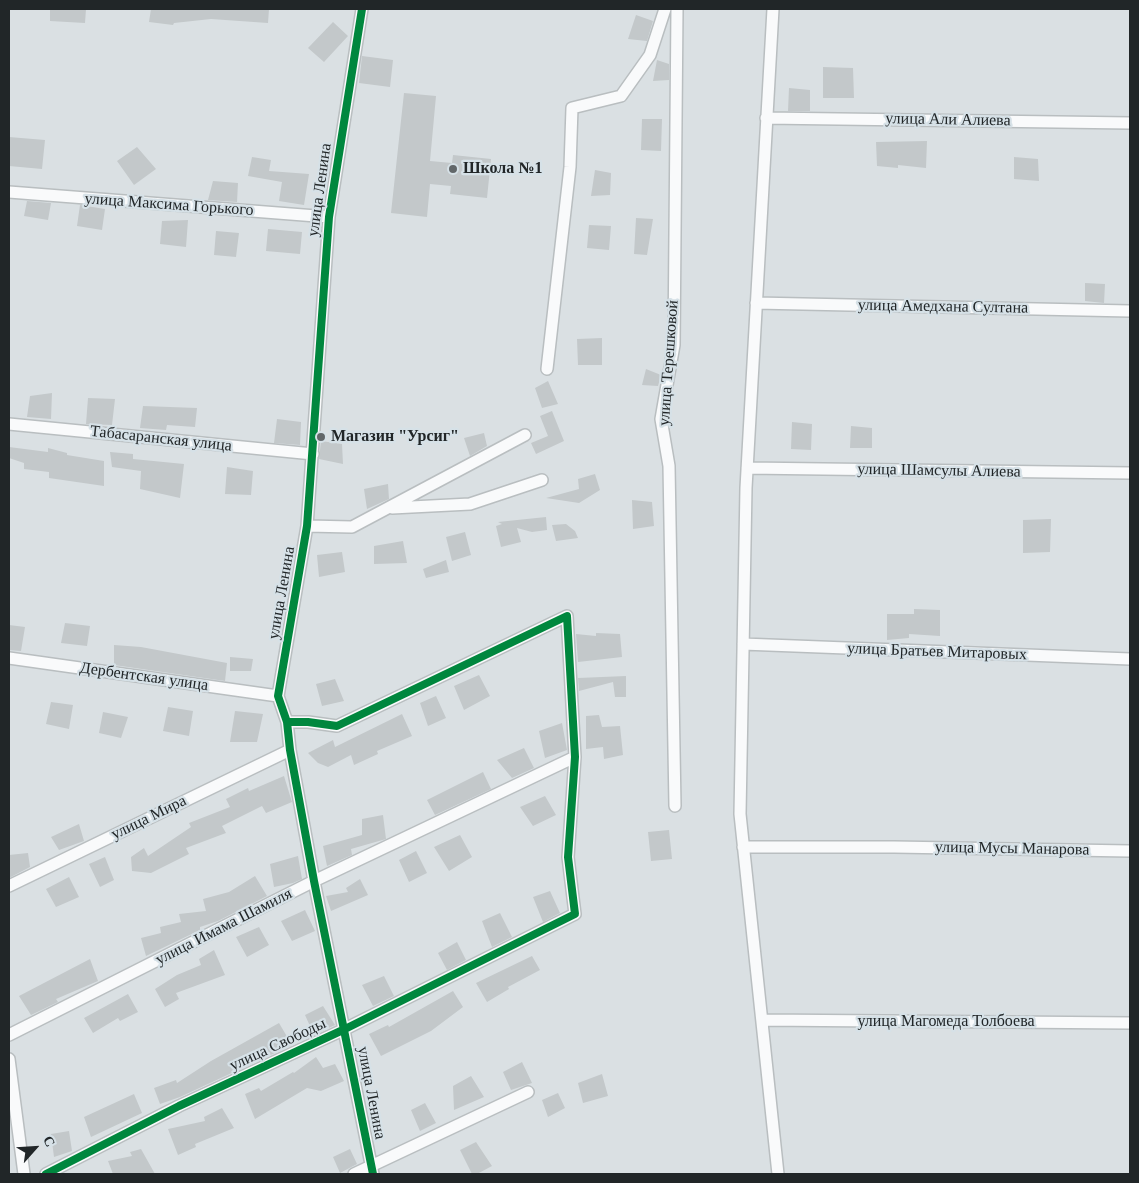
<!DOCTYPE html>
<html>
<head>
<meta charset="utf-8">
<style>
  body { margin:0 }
  #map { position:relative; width:1139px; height:1183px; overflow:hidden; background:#dae0e3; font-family:Georgia,serif }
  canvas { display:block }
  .frame { position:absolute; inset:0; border:10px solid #212628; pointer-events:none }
  .north { position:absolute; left:10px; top:1123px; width:50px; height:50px; -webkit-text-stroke:4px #d6e1e7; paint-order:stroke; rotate:64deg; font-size:14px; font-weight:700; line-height:20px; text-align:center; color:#212628 }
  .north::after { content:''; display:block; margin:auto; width:18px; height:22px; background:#212628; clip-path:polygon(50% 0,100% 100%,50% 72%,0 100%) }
</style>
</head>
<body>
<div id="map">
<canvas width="1139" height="1183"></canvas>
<div class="frame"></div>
<div class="north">С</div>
</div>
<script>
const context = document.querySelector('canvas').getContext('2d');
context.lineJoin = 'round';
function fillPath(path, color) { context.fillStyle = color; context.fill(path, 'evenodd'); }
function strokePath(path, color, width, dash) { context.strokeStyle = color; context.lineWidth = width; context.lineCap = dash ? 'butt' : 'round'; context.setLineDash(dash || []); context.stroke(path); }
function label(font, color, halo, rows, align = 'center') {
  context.font = font + ' Georgia,serif'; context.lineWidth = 4.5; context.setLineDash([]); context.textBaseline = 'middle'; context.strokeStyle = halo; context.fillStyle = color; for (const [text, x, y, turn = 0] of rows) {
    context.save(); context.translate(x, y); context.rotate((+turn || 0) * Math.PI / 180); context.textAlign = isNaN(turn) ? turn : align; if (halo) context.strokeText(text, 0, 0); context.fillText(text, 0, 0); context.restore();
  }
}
fillPath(new Path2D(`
  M50,9H86L85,23L50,21Z
  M151,9H269L268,23L211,19L174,23L173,25L149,22Z
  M636,15L653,21L647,41L628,39Z
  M333,22L348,36L324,62L308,48Z
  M362,56L393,60L390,87L359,83Z
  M657,60L669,64V80L653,81Z
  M823,67L853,68L854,98H823Z
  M789,88L810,90V111H788Z
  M404,93L436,96L430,161L452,163L453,155L491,159L487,198L450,194L451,186L430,184L427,217L391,213Z
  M642,119H662L661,151L641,150Z
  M9,137L45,140L42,169L9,166Z
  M927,141L926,168L898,165V168L877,166L876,142Z
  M137,147L156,169L134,185L117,161Z
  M252,157L271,160L269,171L309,174L304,205L279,201L282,182L248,176Z
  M1014,157L1038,159L1039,181L1014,179Z
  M595,170L611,173L610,195L591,196Z
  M213,181L238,183L237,202L208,200Z
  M27,201L51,203L48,220L24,216Z
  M80,205L105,209L102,230L77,226Z
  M636,218L653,219L647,255L634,254Z
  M188,220L186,247L160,244L162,221Z
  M589,225L611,226L609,250L587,248Z
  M268,229L302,232L300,254L266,251Z
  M216,231L239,233L236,257L214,255Z
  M1085,283L1105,284L1104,303L1085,301Z
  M602,338V365H578L577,339Z
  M646,369L661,375L658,386L642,385Z
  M548,381L558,404L542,408L535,388Z
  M52,393L51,419L27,417L30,396Z
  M88,398L115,399L112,425L86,424Z
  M143,406L197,408L195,427L167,425L166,430L140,428Z
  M552,411L564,441L536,454L531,443L548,436L540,416Z
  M277,419L301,422L300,445L274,443Z
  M792,422L812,424L811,450L791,449Z
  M851,426L872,428V448H850Z
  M484,433L487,446L470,456L464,438Z
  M321,441L342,444L343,464L319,459Z
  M9,447L48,452V448L67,453V455L104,461V486L49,478V472L24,469V463L9,458Z
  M110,452L133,454V459L184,464L180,498L140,489L141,471L112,467Z
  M227,467L253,471L251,495L225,494Z
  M595,474L600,490L579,503L546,498L579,489L578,479Z
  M388,484L389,499L367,509L364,489Z
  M632,500L652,502L654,526L633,529Z
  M546,517L547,530L532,532L517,528L521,542L501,547L496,526L502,524L498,522Z
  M1051,519L1050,552L1023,553V520Z
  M566,524L575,531L578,538L556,541L552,525Z
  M465,532L471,555L452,561L446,537Z
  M403,541L407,563L374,564V546Z
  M342,552L345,572L319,577L317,555Z
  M446,560L449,572L426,578L423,569Z
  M914,609L940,610V636L909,634V638L887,640V614H914Z
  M65,623L90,626L87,646L61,643Z
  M9,625L25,627L21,651L9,650Z
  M596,633L620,634L622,657L578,662L576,634L596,636Z
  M114,645L141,647L227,663L225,681L114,665Z
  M230,657L253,659L251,671H230Z
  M479,675L490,696L464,710L454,686Z
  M626,676V697H615L613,682L579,691L578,678Z
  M335,679L344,701L322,706L316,684Z
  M436,696L446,718L428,726L420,703Z
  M51,702L73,705L69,729L46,724Z
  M168,707L193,711L189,736L163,731Z
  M235,711L263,714L257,742H230Z
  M103,712L128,717L121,738L99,733Z
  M402,714L412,736L377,751L378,754L354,765L351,755L328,767L318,763L308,753L333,740L335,747Z
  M599,715L602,727L620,726L623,755L604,759L603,747L586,749V716Z
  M562,723L567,750L545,758L539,731Z
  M524,748L534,768L512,778L497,760Z
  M483,772L491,789L435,815L427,800Z
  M284,776L292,802L266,813L262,806L222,826L226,833L186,848L189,854L151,873L132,871L131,857L144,848L148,856L191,827L189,823L230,807L226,799L248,788L249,791Z
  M545,796L556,815L533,826L520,807Z
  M383,815L386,839L351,849L352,855L327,866L323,846L362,835V819Z
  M79,824L84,841L59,850L51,837Z
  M669,830L672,859L651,861L648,832Z
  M460,835L472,857L449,871L434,847Z
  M416,851L427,873L409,882L399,860Z
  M28,853L30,867L9,878V855Z
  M298,856L302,879L293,883L274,887L270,864Z
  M105,857L114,880L100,887L89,864Z
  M255,876L267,896L218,921L200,927V930L146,956L141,938L161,933L160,927L181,922L179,914L206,911L203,899L229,892Z
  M69,877L79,897L56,907L46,889Z
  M360,879L368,895L331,911L326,896L348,892L346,888Z
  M550,891L560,913L543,922L533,897Z
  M305,910L315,931L292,941L281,921Z
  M500,913L512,937L492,947L482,921Z
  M259,927L269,945L247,957L236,937Z
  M457,942L466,960L447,970L438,953Z
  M214,950L225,975L176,993L179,999L165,1007L155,989L177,975L201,965L199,959Z
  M532,956L540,970L508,987L509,989L487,1002L476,983Z
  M90,959L98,981L56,999L58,1002L31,1015L19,996Z
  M384,976L394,996L373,1006L362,985Z
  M453,991L463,1007L431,1031L381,1056L369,1034L388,1025L389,1027Z
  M128,994L138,1012L120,1021L118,1018L93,1033L84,1018Z
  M323,1006L335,1025L314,1035L305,1015Z
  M279,1023L292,1045L180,1097L160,1104L154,1088L176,1080L177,1083L211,1061Z
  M367,1056L373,1080L363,1081L358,1059Z
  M316,1057L323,1068L335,1064L344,1081L321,1091L307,1088L255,1119L245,1094L259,1088L261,1091L293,1072L294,1073Z
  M522,1062L532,1083L511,1090L503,1072Z
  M602,1074L608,1096L583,1103L578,1083Z
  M471,1076L484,1097L454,1110L453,1086Z
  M558,1093L565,1108L548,1117L542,1100Z
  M134,1094L142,1113L91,1137L84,1117Z
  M425,1103L436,1123L420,1131L411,1110Z
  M222,1108L234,1128L195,1144L196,1147L178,1155L168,1129L205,1121L204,1117Z
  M69,1131L72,1151L54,1157L51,1134Z
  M476,1142L492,1166L477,1174H472L460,1150Z
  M141,1149L155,1174H113L108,1161L132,1156L130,1152Z
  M350,1149L357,1164L340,1173L333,1157Z`), '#c3c8ca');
const street = new Path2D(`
  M362,9L329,217L307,526L278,696L287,722L290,750L314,881L373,1174
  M773,9L746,488L740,814L778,1174
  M766,118L1130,123
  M9,192L329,217
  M756,303L1130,311
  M547,369L570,167L572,108L621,96L650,55L665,9
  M9,424L313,454
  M747,468L1130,473
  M392,508L470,504L542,480
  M307,526L352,527L525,435
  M743,644L1130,659
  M9,658L278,696
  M675,806L669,466L661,419L674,345L677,9
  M743,847H894L1130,851
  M9,886L290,750
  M762,1020L1130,1023
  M9,1035L314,881L575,757
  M9,1059L24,1174
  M46,1174L179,1106L345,1029L575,914L568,857L575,757L567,616L337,726L308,722H287
  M354,1174L528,1092`);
strokePath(street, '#b9bec0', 14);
strokePath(street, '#f9fafb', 11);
strokePath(new Path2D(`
  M362,9L329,217L307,526L278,696L287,722L290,750L314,881L373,1174
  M46,1174L179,1106L345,1029L575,914L568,857L575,757L567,616L337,726L308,722H287`), '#00873e', 8);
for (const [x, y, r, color] of [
  [453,169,5,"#626769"],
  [321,437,5,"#626769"]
]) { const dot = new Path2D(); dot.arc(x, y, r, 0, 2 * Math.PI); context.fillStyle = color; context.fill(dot); strokePath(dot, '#d6e1e7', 2); }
label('16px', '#212628', '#d6e1e7', [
  ["улица Али Алиева",948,120,1],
  ["улица Ленина",320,190,-82],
  ["улица Максима Горького",169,205,4],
  ["улица Амедхана Султана",943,307,1],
  ["улица Терешковой",669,363,-86],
  ["Табасаранская улица",161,439,6],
  ["улица Шамсулы Алиева",939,471,1],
  ["улица Ленина",282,593,-80],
  ["улица Братьев Митаровых",937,652,2],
  ["Дербентская улица",144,677,8],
  ["улица Мира",149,818,-26],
  ["улица Мусы Манарова",1012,849,1],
  ["улица Имама Шамиля",224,927,-27],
  ["улица Магомеда Толбоева",946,1022],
  ["улица Свободы",278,1045,-25],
  ["улица Ленина",371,1093,79]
]);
label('bold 16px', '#212628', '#d6e1e7', [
  ["Школа №1",463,169],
  ["Магазин \"Урсиг\"",331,437]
], 'left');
</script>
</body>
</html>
